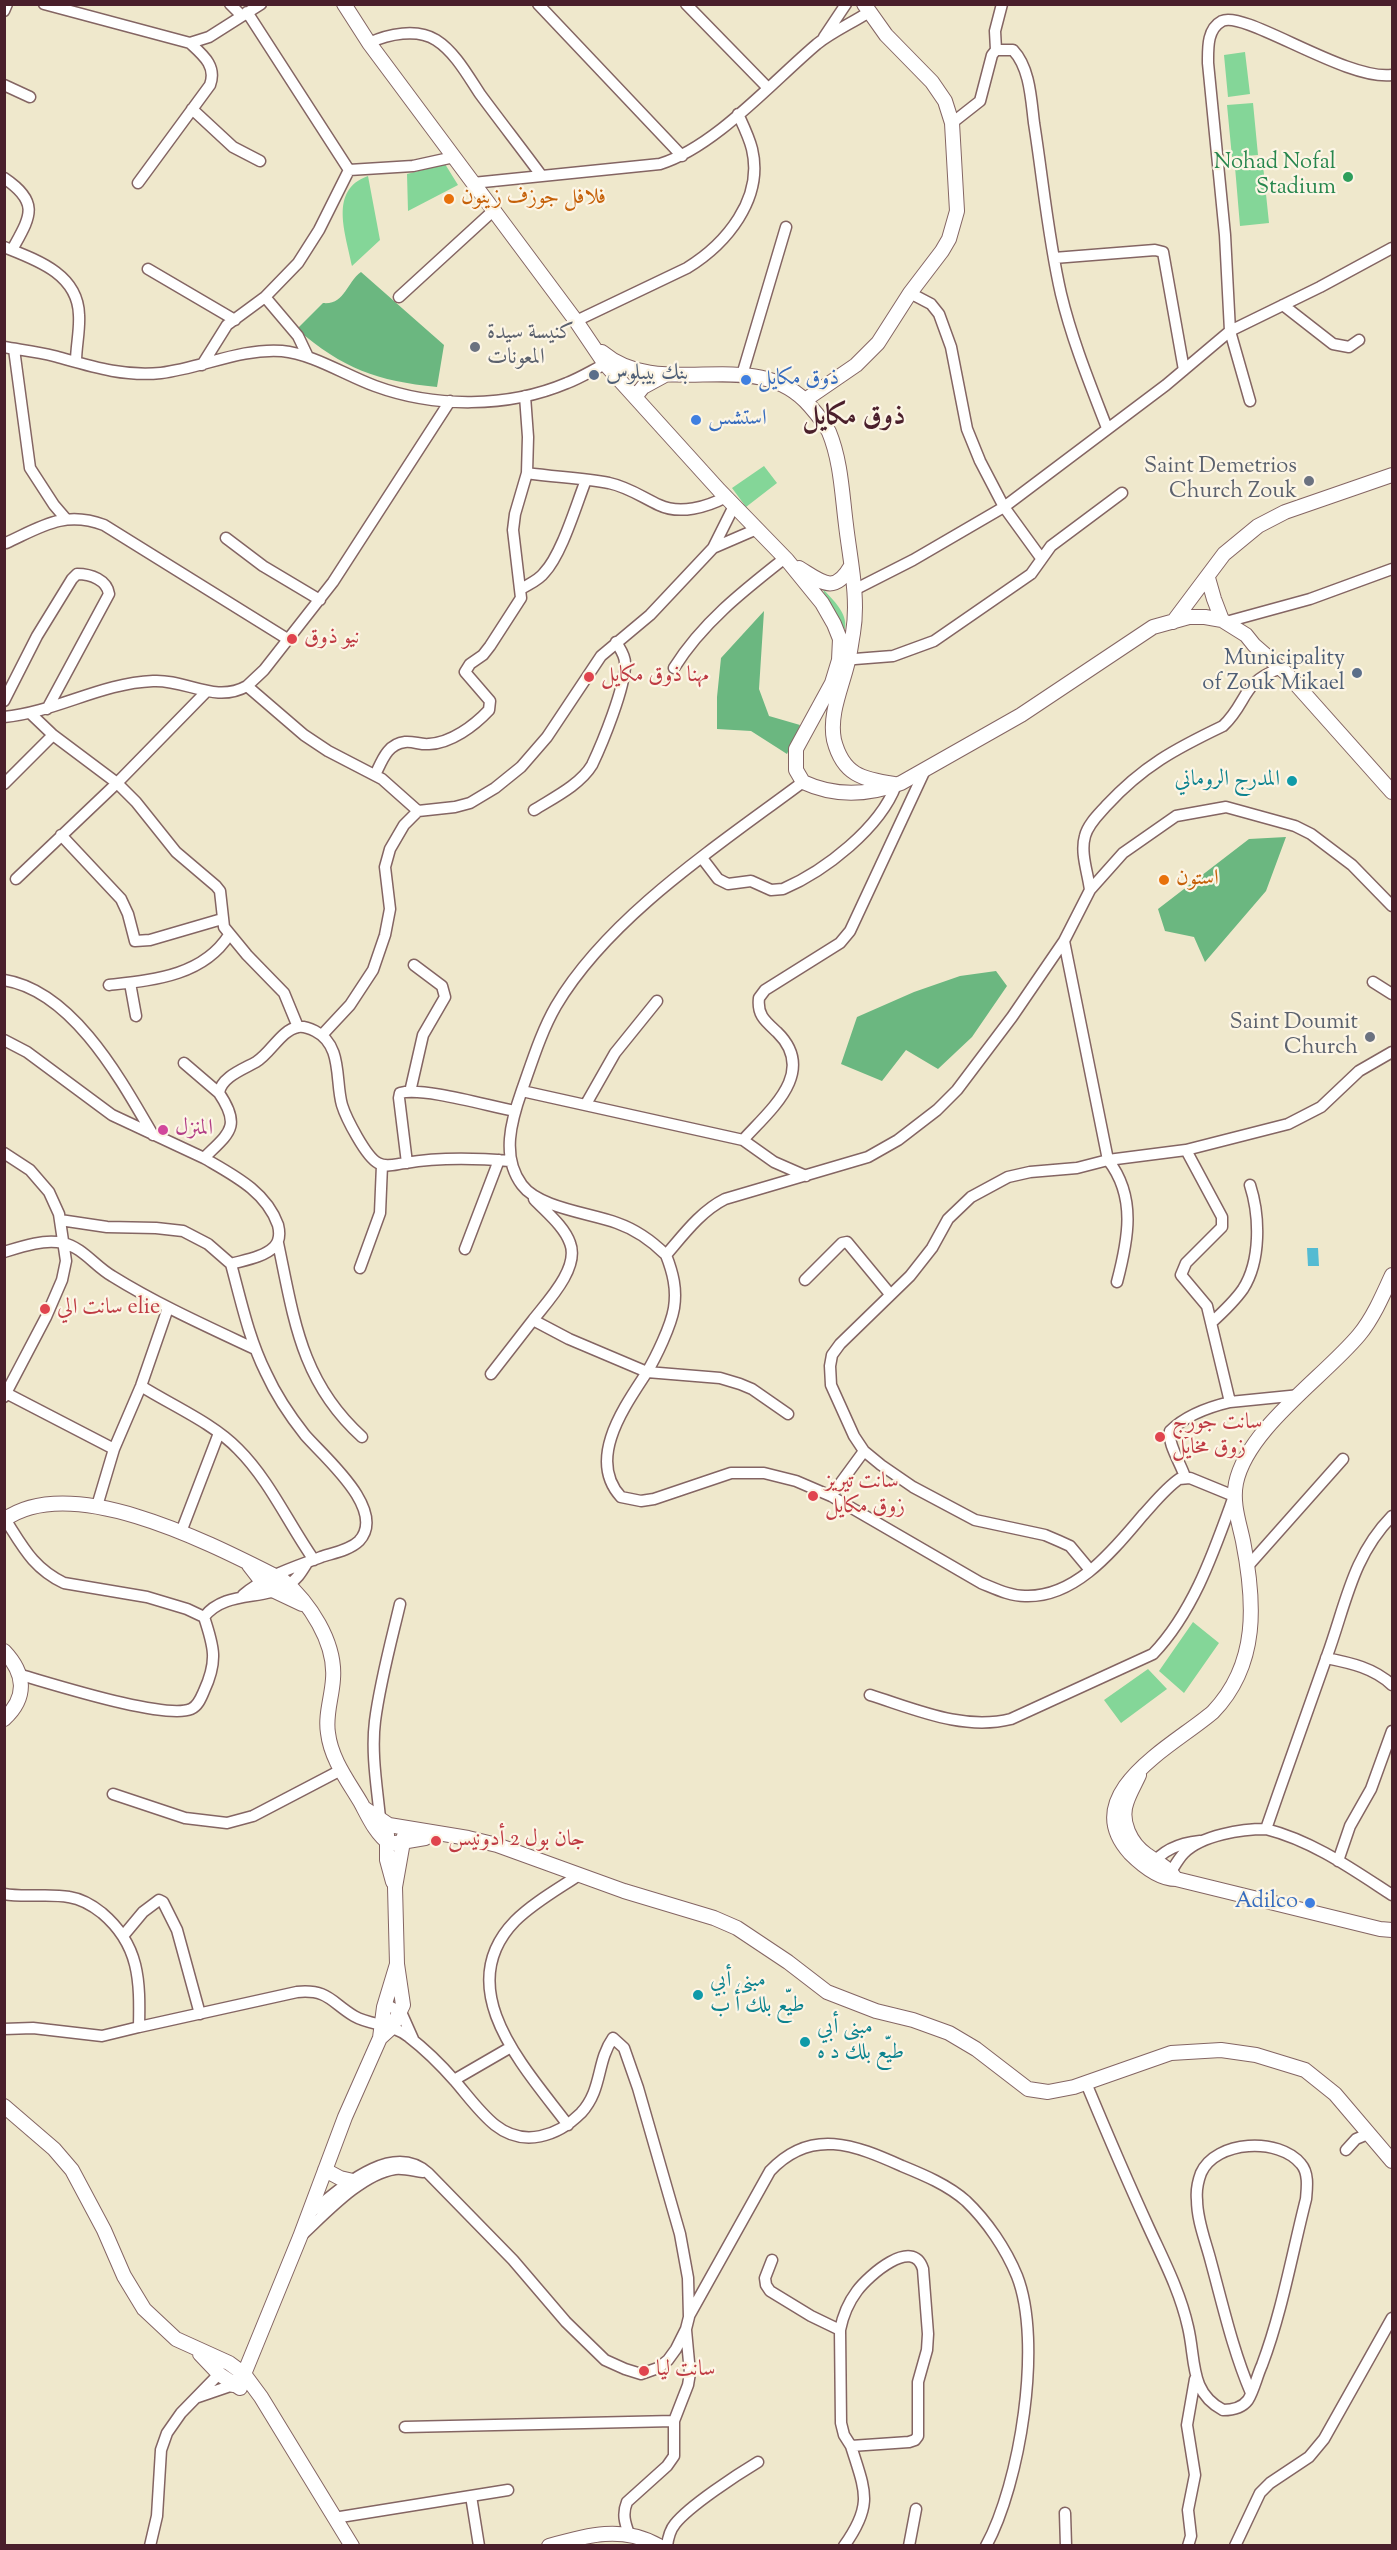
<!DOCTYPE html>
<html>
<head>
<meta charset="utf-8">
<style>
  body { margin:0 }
  #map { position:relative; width:1397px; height:2550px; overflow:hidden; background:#efe8cc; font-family:"Sorts Mill Goudy",serif }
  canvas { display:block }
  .frame { position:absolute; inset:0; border:6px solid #4a1f2b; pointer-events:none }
</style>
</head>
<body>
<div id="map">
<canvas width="1397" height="2550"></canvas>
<div class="frame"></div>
</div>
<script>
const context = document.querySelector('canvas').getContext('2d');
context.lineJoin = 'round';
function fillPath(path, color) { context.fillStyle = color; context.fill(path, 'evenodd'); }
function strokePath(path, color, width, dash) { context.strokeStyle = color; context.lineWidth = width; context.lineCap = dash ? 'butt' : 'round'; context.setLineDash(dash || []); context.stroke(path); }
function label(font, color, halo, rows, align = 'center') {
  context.font = font + ' "Sorts Mill Goudy",Amiri,serif'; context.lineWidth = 4.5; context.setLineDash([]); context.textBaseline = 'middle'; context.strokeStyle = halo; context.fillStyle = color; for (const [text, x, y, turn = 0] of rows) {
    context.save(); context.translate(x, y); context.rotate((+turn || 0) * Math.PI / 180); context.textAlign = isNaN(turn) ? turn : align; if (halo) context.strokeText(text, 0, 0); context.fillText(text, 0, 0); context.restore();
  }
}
fillPath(new Path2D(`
  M1245,52L1250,94L1228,97L1224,55Z
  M1253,103L1258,155L1232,157L1227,105Z
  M445,164L458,185L408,211L407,174Z
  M1263,165L1269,223L1240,226L1235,167Z
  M368,176L380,240L352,266C346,234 328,190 368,176Z
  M764,466L777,483L746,507L732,488Z
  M823,589C833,600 848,613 845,629C830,624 827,603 823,589Z
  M1193,1622L1219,1643L1184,1693L1159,1671Z
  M1148,1669L1167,1689L1121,1723L1104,1700Z`), '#84d698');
fillPath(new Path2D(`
  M361,272L444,345L437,387C377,381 343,369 297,329L323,303C345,305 346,283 361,272Z
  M764,611L759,689L769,716L800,725L787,754L751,731L717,729V697L721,658Z
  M1286,837L1266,891L1205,962L1194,937L1165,931L1158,909L1249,839Z
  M996,971L1007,986L972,1037L938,1069L906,1050L882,1081L841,1064L857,1017L914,992L960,976Z`), '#6bb780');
fillPath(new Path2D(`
  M1307,1248H1318L1319,1266H1308Z`), '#54bbd2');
const minor = new Path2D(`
  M44,4L190,43L209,37L261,4
  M230,4L242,16
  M538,4L682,156
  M686,4L767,87
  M4,11L7,4
  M247,12L349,170L413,166L454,157
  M824,37L846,4
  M369,43C388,34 417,28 436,40C455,52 468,76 480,94C500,121 521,148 541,175
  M996,50L995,31L1002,4
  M4,85L30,97
  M192,109L233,147L260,161
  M952,123L980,101L992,55L996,50H1013C1030,68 1031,99 1034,123C1043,180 1048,238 1061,294C1072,340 1090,384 1107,428
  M4,178C41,203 30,217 12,250
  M138,183L210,85C217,66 203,55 190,43
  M473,183L660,164C715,147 772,82 817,44C832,32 852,23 869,12
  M4,247C37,260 78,274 79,315C80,331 76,346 76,362
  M1054,258L1155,250L1163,252L1184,370
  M148,269L235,320
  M910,293L931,304L939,314L951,347L967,429L980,461L1004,507L1041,558
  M265,297L298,336L308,357
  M399,297L493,211
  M1283,305L1333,344L1349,347L1359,340
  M576,321L687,268C726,244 764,199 752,149C749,137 743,125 738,114
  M4,347C21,350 38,352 54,356C90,366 123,377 161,373C202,368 240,348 282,351C313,354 345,375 375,386C435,408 508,408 567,383C583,377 597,367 612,361
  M14,349L30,468L54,505L66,519
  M202,365L227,325L265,297L298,263L319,230L349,170
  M742,375L786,227
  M1250,401L1230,331L1225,235L1208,63C1208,48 1207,29 1222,21C1245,10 1346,81 1392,75
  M527,473C554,477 582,478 609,483C628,487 642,497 659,505C680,515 707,507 726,497
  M226,538L263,566L320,600
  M6,543C41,527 64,510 104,525L289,640
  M713,548L757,529
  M521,589C529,584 539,580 544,573C562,554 576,505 586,480
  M854,590L913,560L1004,507L1166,385L1230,331L1320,287L1392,248
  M1226,622L1310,599L1392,569
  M842,660L893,656L934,641L1031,574L1051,546L1122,493
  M674,668C702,623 743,591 785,558
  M247,686L264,670L333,582L450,401
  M4,701L37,636L72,579L77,574C91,574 107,580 109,594L47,709
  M30,713L53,735L117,783L136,802L176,852L216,886L220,891L224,927L247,955L284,993L298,1027
  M4,717C56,712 101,683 153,681C186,679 215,704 247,686L304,735L328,751L382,779L418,811
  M375,775C382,761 387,744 405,742C413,741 421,745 429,744C451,743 474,726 489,710L490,701L465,672L470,664L483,655L490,646L521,598L513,530L515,514L527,473L528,437L525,396
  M803,782C720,844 609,916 556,1006C541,1032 532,1062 522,1090C511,1121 501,1157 522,1185C539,1208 590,1213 617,1223C637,1230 652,1241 666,1255C684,1234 701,1211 725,1199L868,1157L898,1140L937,1110L957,1090L1012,1017L1064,941L1090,890L1123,853L1176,816L1226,807L1295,826L1311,834L1352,865L1392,906
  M4,784L53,735
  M534,810C553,798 580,785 592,765C602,744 626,686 625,663C625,655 620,649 616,642
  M61,835L121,899L128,914L135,941L150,940L222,919
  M702,858L718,879L728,884L751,881L771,890L783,889C825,871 880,828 896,785
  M16,879L117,783L206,692
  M1090,890C1088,873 1080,853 1085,836C1088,824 1099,814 1106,806C1143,766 1175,749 1223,726C1249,701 1240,683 1281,668
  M1064,941L1108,1160L1186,1150L1222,1217V1227L1186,1263L1181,1275L1207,1306L1230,1402L1300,1395
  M4,980C73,991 121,1080 153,1135
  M1373,982L1392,994
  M130,983L136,1016
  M109,985C153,980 203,976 229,935
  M322,1035L350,1005L373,970L385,935L390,909L385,867L390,849L404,825L418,811L455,807L470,803L495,788L521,767L547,737L601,656L650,615L713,548L734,506
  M4,1040L27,1052L112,1115L204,1158
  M184,1063L219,1093
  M522,1091L743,1140L774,1162L806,1176
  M410,1092L423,1035L445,997L442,986L414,965
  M586,1104L615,1053L657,1001
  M743,1140C770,1110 818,1072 777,1032C765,1021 757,1015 759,998L765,990L840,943L850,931L926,768
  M1186,1150L1288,1124L1321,1107L1359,1071L1392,1052
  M4,1153L30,1170L49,1192L59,1214L66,1261L62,1280L46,1317L4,1397
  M407,1163L399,1098L400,1093C424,1087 488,1106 515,1111
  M534,1199C546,1212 564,1226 570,1243C580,1268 547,1302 533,1320L569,1339L647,1372L720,1378L740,1384L752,1389L788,1414
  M60,1220L107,1227L156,1228L183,1231L208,1244L231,1264
  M278,1243C294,1319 301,1382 362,1437
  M465,1249L499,1160
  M4,1252C23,1246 44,1239 63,1243C82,1247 96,1267 112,1276C157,1304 206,1326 255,1349
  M666,1255C673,1273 677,1289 674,1308C671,1326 656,1357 647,1372C625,1406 586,1459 621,1497L641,1501L654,1499L731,1473H764L796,1481L831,1496L981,1583C996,1589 1010,1596 1025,1596C1076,1598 1114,1549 1143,1515C1154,1503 1166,1488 1179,1479L1190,1478L1234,1496C1214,1551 1194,1611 1153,1654L1011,1719C963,1731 915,1709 870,1695
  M360,1268L380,1213L382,1165
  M805,1280L842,1243L847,1242L890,1294
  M1211,1323C1222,1313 1234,1302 1243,1289C1261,1261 1260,1216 1250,1185
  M491,1374L533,1320
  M141,1386C171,1405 213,1423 238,1449C270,1481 288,1523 314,1560
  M4,1392L114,1449L141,1386L168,1308
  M1185,1477C1181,1464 1167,1443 1170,1431C1186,1415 1209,1407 1230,1402
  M831,1496L864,1451
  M97,1506L114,1449
  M5,1519C23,1547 33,1568 64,1583L147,1597L187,1609L204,1617C214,1647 218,1661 204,1691C201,1698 198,1706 191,1709C165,1720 53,1684 21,1675
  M181,1532L219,1433
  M1248,1566L1343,1459
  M1090,1570L1070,1546L1059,1541L1045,1535L975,1520L913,1487L881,1465L864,1451L854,1436L831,1385L830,1366L832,1355L840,1344L910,1276L932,1248L948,1219L971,1197L1008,1177L1030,1172L1077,1168L1108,1160C1137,1197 1128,1240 1117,1282
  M243,1595C265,1576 295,1567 321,1557C333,1553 350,1550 359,1541C388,1510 323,1456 305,1435C290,1416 276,1395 266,1373C249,1339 241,1301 231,1264C245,1260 264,1257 274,1247C280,1241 280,1233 278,1225C266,1191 233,1175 204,1158C229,1133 242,1127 219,1093C221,1077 244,1069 256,1062C271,1053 281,1030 298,1027C303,1026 311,1029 315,1031C343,1045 335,1081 342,1105C346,1118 366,1157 378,1163C386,1168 396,1164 405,1163C440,1157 475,1158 510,1161
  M204,1617C225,1590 263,1601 288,1585C297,1580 302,1571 307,1563
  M1326,1658C1351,1663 1374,1668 1392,1685
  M113,1794L185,1818L227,1823L253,1816L341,1770
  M380,1818C377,1787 371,1753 375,1721C380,1682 391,1642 400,1604
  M1266,1829C1313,1841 1352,1869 1392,1895
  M1338,1861L1350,1826L1371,1789L1392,1731
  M1151,1866C1163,1849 1180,1843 1200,1841
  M1168,1876C1173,1869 1178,1859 1184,1853C1202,1835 1242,1829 1266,1829C1286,1771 1307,1713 1327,1656C1346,1604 1352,1557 1392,1516
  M4,1894C26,1898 48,1893 69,1897C82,1899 92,1905 102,1913C140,1945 140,1981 139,2027L102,2036L33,2028L4,2029
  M123,1936L143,1912L159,1900L163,1902L177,1930L200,2014
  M385,2004L401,2012L413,2039
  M139,2027L297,1992C328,1989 331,2002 354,2016C371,2026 392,2023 409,2037C426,2050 441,2065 455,2081C468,2096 480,2113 495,2125C524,2148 558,2136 581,2113C603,2089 596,2062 613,2038L624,2048L638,2088L680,2234L688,2278L689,2317L686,2329L676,2349L668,2360L658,2368L641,2374L625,2369L605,2360L566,2322L513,2260L428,2173C391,2140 339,2190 309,2214
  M454,2080L511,2047
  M1086,2083C1106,2131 1126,2178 1148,2226C1163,2259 1180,2291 1188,2327C1196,2360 1189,2392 1223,2410C1233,2410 1242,2408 1248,2400C1254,2390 1257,2376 1262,2365C1282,2312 1292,2254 1306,2199C1307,2188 1309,2173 1301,2164C1279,2137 1216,2140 1201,2173C1198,2181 1196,2191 1197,2200C1197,2221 1206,2242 1211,2262C1223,2306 1233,2351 1251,2393
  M568,2125C526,2069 449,1989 515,1921C533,1903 558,1889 579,1875
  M1346,2150L1356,2139L1368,2134
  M300,2237C325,2214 361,2174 395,2169C405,2168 414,2171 423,2172
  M772,2260L765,2278L766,2285L770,2291L811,2316L840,2330
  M689,2316L770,2171C811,2127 855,2145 902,2166C924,2175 948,2185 966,2201C987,2221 1006,2249 1017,2276C1043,2342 1020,2484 986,2546
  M198,2397L233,2385
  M405,2427L674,2421
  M471,2496L479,2546
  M1065,2513L1066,2546
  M334,2518L508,2490
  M629,2534C625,2523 622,2514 627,2502L667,2466L674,2456V2421L688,2385L690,2373L686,2330
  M150,2546L157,2516L161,2450L167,2433L181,2413L219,2374
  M667,2546C668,2538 670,2530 675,2524C689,2506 738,2474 758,2462
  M844,2546C874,2504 865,2491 851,2446L909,2442L915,2440L918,2436V2382L927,2350L928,2334L923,2269C913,2236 868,2276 857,2291C848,2303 843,2315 840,2330L841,2423L844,2435L851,2446
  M909,2546L916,2509
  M1188,2546L1191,2536L1188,2510L1195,2475L1187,2425L1195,2379
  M1235,2546L1260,2493L1270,2483L1309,2457L1324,2439L1392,2318`);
const major = new Path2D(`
  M344,4L369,43L576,321L605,364L719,490L787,560L822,603L834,624L840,639L839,660L832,683L796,749V770L803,782C835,797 869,795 901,783L1021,715L1153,627L1189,617H1205L1222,620L1246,635L1254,645L1286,673L1392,792
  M602,352C662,403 757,343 810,406C817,414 824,422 829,432C841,461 842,494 846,525C850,560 859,598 853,633C851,644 850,655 847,665C841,689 829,715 834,740C843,775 862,779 894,784
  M635,397L643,387L665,375
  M805,400L856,365L878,343L910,293L942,251L949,239L957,211L952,123L945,101L932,82L886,35L864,4
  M799,568C822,582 834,595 851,566
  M1208,578L1214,599L1222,620
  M1173,622L1224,554L1258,526L1285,512L1392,475
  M1392,1275C1383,1295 1373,1318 1359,1335C1324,1377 1247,1429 1236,1483C1232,1503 1239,1522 1243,1541C1255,1602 1259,1664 1213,1712C1175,1745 1076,1793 1130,1853C1142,1865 1159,1879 1176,1879L1380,1929L1392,1930
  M4,1520C73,1470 217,1547 283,1580C309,1602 336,1642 333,1679C332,1697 325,1715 328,1733C331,1759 348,1781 361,1803C369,1818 376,1834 390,1844L425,1838L435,1833
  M249,1565L266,1587L302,1604
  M4,1651C25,1673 28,1697 4,1719
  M1139,1775C1135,1784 1130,1792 1127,1801C1119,1821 1131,1844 1147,1855C1158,1863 1169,1868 1176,1879
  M364,1808L389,1825L468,1838L497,1845L624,1891L714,1918L737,1928L788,1962L827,1992L876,2011L913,2020L949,2033L976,2049L1028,2089L1048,2092L1074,2087L1171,2053L1221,2050L1256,2055L1305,2070L1335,2094L1392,2161
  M387,1834V1860L393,1882
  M380,2038L392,2027L403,2005L397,1964L395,1887L404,1836
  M4,2106L54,2149L72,2170L104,2230L124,2276L144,2309L176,2339L229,2363L244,2374L261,2397L352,2546
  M325,2170L340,2178L353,2181
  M200,2354L219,2374L240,2388
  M233,2385L244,2374L300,2237L345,2117L380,2038L384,2007L397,1964
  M549,2546C587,2535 623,2525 659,2546`);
strokePath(minor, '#846563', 13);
strokePath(major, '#846563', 16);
strokePath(minor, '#fff', 10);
strokePath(major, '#fff', 14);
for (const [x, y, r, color] of [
  [1348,177,6,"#2e9e5b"],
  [449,199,6,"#e8710a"],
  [475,347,6,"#6b7280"],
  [594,375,6,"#5c6f8a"],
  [746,380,6,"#3f7fe0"],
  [696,420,6,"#3f7fe0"],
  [1309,481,6,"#6b7280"],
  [292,639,6,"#e0444e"],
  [1357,673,6,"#5c6f8a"],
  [589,677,6,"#e0444e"],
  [1292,781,6,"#0f9aa8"],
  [1164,880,6,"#e8710a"],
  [1370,1037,6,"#6b7280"],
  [163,1130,6,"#d1479c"],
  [45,1309,6,"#e0444e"],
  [1160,1437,6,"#e0444e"],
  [813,1496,6,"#e0444e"],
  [436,1841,6,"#e0444e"],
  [1310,1903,6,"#3f7fe0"],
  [698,1995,6,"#0f9aa8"],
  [805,2042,6,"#0f9aa8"],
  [644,2371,6,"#e0444e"]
]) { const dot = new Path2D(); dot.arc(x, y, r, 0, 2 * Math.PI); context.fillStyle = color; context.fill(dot); strokePath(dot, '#fcf5e5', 2); }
label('22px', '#27864d', '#fcf5e5', [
  ["Nohad Nofal",1336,164],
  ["Stadium",1336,189]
], 'right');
label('22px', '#c56008', '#fcf5e5', [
  ["فلافل جوزف زينون",461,199],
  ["استون",1176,880]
], 'left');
label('22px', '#5b616d', '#fcf5e5', [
  ["كنيسة سيدة",487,334,"left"],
  ["المعونات",487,359,"left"],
  ["Saint Demetrios",1297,468],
  ["Church Zouk",1297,493],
  ["Saint Doumit",1358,1024],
  ["Church",1358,1049]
], 'right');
label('22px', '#4e5e75', '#fcf5e5', [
  ["بنك بيبلوس",606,375],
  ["Municipality",1345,660,"right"],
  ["of Zouk Mikael",1345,685,"right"]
], 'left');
label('22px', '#366cbe', '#fcf5e5', [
  ["ذوق مكايل",758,380],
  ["استشس",708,420],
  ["Adilco",1298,1903,"right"]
], 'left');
label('22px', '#be3a42', '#fcf5e5', [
  ["نيو ذوق",304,639],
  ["مهنا ذوق مكايل",601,677],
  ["سانت الي elie",57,1309],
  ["سانت جورج",1172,1424],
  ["زوق مخايل",1172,1449],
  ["سانت تيريز",825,1483],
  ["زوق مكايل",825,1508],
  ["جان بول 2 أدونيس",448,1841],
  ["سانت ليا",656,2371]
], 'left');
label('22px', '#0d838f', '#fcf5e5', [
  ["المدرج الروماني",1280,781,"right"],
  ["مبنى أبي",710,1982],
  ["طيّع بلك أ ب",710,2007],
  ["مبنى أبي",817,2029],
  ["طيّع بلك د ه",817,2054]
], 'left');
label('22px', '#b23c85', '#fcf5e5', [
  ["المنزل",175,1130]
], 'left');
label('bold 28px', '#4a1f2b', '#fcf5e5', [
  ["ذوق مكايل",854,419]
]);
</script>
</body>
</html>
